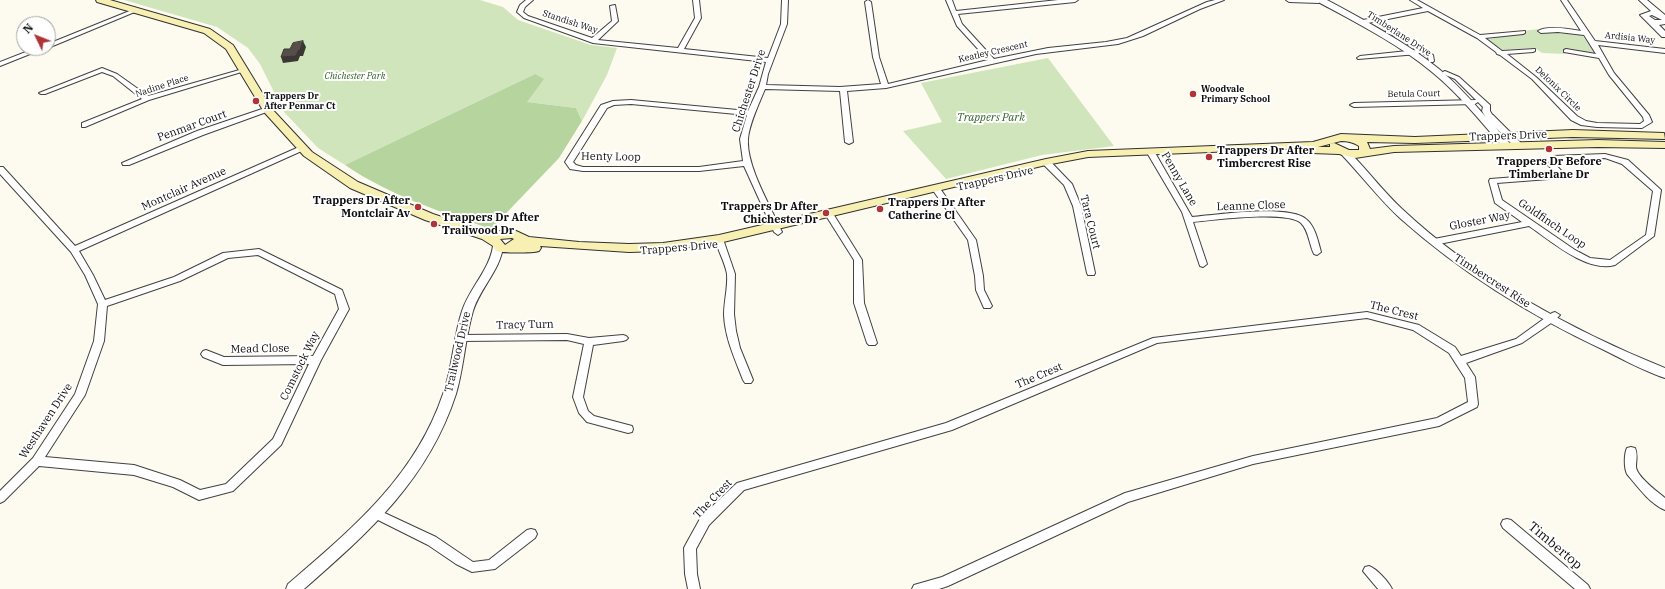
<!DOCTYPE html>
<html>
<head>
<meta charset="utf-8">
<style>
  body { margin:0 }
  #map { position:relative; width:1665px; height:589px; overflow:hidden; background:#fdfbf0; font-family:"IBM Plex Serif",serif }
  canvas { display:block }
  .north { position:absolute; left:16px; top:16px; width:40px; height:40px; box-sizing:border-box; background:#fff; border:1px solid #9f9f9f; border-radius:50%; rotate:313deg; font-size:11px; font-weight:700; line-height:16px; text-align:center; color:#0e0e0e }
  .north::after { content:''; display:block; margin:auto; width:14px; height:18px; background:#b03338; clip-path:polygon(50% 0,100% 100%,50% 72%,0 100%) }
</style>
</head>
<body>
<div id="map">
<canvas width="1665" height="589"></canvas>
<div class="north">N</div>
</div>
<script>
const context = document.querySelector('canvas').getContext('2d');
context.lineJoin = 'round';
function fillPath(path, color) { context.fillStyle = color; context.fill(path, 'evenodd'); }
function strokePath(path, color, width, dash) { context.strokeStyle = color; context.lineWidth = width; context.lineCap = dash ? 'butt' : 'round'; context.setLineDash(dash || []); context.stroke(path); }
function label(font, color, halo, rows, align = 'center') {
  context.font = font + ' "IBM Plex Serif",serif'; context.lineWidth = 4; context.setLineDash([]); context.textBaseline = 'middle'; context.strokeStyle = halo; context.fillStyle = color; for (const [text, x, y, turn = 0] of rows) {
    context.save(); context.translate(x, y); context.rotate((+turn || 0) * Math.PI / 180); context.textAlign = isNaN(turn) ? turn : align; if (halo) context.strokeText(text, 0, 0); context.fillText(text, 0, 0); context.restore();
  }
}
fillPath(new Path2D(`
  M124,0H480L503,7L518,20L591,45L617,48L607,75L582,121L576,108L527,102L535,74L345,165L318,148L284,112L260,64L248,48L217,27Z
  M1538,29L1541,32L1582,35L1595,53L1564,50L1565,54L1542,53L1535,48L1501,50L1486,40L1506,35L1526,34L1523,31Z
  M1048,58L1114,146L1042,155L946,179L903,131L942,122L921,83Z`), '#d1e5bd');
fillPath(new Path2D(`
  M535,74L544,79L527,102L576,108L582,121L559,158L491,229C441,212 389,195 345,165Z`), '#b6d49e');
const minor = new Path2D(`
  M526,0H533L525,7L523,12L528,16L592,38L612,21L610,6L615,5L618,21L598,40L678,48L695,18L693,0H699L701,18L684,49L768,58L781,24L782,0H788L787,24L768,74L766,85L840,87L881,84L873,57L865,2L868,0L871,2L879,57L888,84L988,60L957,26L946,0H952L956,11L1058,0H1078L1075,2L958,14L962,24L994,59L1048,48L1106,42L1127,38L1207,2L1215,0H1224L1200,9L1143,36L1118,44L1036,54L886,88L847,91L853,142L849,144L845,142L840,91L765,89C759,104 749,124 748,139C746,166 771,207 782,232L778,235L774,232L744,166L699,171H583L570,169L565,162L601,105L613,101L631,100L748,111L759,87L766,62L593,43L524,18L517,12L520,5ZM631,104L747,115L740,139L743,161L699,167H583L576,165L573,162L607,108L614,105Z
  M1286,0H1321L1322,1L1319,3L1289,2Z
  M1410,0H1417L1480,35L1525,31V33L1523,34L1485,38L1502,51L1535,49V51L1533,52L1507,54L1536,77L1577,116L1586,121L1597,123L1640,124L1644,121L1643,117L1609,75L1599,58L1564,52V50L1566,49L1596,54L1584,35L1558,32L1541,33L1538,31C1547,25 1570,29 1581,31L1561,0H1567L1595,41L1665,49V53L1598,45L1614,73L1649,115L1652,122L1642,128L1597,127L1581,125L1571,120L1532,79L1500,55L1497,54L1496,52L1477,38L1428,11L1363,24L1360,22L1363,20L1423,8Z
  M132,10L137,11L48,48V44Z
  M1388,30L1400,34L1433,55L1434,61L1433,62H1429L1428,57L1421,52L1418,54L1358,59L1357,58L1360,56L1417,50L1396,36L1386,33V31Z
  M36,48H45L0,66V62Z
  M102,68L117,74L148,96L243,69H247L248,70L149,100L85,127H82V123L142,99L113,76L102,72L45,94H41L39,93Z
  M1445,71L1459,77L1490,105V111L1493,116L1492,118H1486L1482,111L1483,107L1478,102L1475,104L1354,107L1350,105L1354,103L1476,100L1455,79L1443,74V72Z
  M265,108H271L272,110L203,135L129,165H123L122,163L197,131Z
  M299,147H302L306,149L79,251L93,275L105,300L174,277L223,253L259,249L342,290L349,309L321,360L281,445L233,491L199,500L173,487L134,475L39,466L4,501L0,503V491L33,458L75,394L94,341L98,304L85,275L71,252L0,174V167H3L75,246ZM258,255L335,294L339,309L313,356L224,357L206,350L203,351L201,354L203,357L223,365L309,364L273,439L226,484L200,490L180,480L134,465L45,457L85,395L104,341L107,306L180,281L228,258Z
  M1147,149H1153L1154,151L1192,217C1215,215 1288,204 1306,219C1315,226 1318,241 1321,252L1317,255L1314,254C1309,244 1309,231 1301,223C1287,210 1213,220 1193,222L1207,264L1203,267L1200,266L1182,212L1146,151Z
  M1605,154L1628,160L1661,190L1654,236L1615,265C1587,273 1551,241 1529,226L1434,245L1430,242L1434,239L1522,222L1495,203L1489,181L1490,179L1556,174L1548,165L1553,156ZM1605,158L1622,164L1653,191L1646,235L1610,260L1590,258L1575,250L1502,200L1497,183L1562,178L1566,176L1556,165L1559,160Z
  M1043,160H1049L1072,184L1081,206L1095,273L1094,275H1088L1087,273L1073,206L1064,185L1043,164L1042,162Z
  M933,187H939L976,240L983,276L984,290L992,306L990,308H984L976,290L975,276L968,240L932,189Z
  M829,211L832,212L862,260L864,303L877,343L875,345H869L867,343L854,303V260L825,214Z
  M719,236L723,239L735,274L734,314L736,331L740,348L753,380L751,383H745L743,380C735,359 725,338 724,315C724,301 728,288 727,274C725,262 718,251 715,239Z
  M1367,312L1419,325L1455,347L1461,356L1516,339L1552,313L1555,312L1560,315L1554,321L1522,343L1466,363L1475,377L1478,404L1477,407L1439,426L1253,464L1128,502L948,586L939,589H912L914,585L942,577L1125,493L1253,456L1437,418L1468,402L1465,378L1449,353L1413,330L1367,318L1157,343L952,430L744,490L709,525L696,549L697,574L700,589H688L685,574L684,548L686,544L701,517L737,483L946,423L1153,338Z
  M567,334L589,338L623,335L626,336L628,338L626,340L623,341L593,345L583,397L588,411L594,416L632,426L633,429L632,432L628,433L587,422L579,413L573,397L584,344L567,340L461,341L458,340L456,338L458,336L461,335Z
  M1631,447L1635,448C1638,454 1636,461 1636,467C1637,477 1658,492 1665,498V510C1650,504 1637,486 1627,474C1624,468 1624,454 1627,448Z
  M376,509L436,537L473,562L489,560L527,530L531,529L535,530L537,534L535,538L495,569L472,572L456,564L428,545L372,517L370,514L372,511Z
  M1507,519L1511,520L1588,585L1590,589H1575L1503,528L1501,524L1503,520Z
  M1369,566C1377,569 1388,581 1392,589H1378L1363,571L1365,567Z`);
const tertiary = new Path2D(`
  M1320,0H1327C1366,21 1404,41 1439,69C1456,83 1471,100 1486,117L1490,114L1493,115L1523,145L1521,147H1515L1495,127L1512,146L1507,149L1504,148C1481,122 1459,94 1432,72C1398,44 1359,24 1320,3Z
  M1639,0H1647L1665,15V24L1659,25L1665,31V37H1662L1640,15L1651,11ZM1652,15L1662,20H1663H1655L1649,16Z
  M1345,150L1348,151L1356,159C1371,175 1385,193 1401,208C1474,277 1573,331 1665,368V378C1644,371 1624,360 1604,350C1531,316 1462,273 1401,219C1380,200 1362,176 1342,155L1340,153Z
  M498,243L503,246C501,269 480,288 473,311C465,338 464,367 456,394C428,480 370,531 304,589H286L288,584C352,529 415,477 443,394C453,367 453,338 462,311C469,289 490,269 493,246Z`);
const secondary = new Path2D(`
  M96,0H110L210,29L233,45L272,109L312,152L358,182L433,214L487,232L514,230L529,237L579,242L629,244L663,243L719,235L1046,159L1088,151L1313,142L1341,134L1415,137L1573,130L1664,133L1665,139L1573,137L1415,143L1367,142L1370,149L1394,146L1598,140L1665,142V148L1598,147L1394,152L1355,158L1339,154L1312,153L1308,152L1307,150L1308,148L1088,157L1046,165L719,243L663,251L629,252L540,246L541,248L539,251C533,253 502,253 496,251L493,246L482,239L425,220L350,188L304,156L264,112L226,49L204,33L97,2ZM1341,141C1347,141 1353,142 1359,146V150H1349L1334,143L1330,144V147H1318ZM512,238L514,239L505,245L500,239Z`);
strokePath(minor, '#414141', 2);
strokePath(tertiary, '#414141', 2);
strokePath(secondary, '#303030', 2);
fillPath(minor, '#fff');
fillPath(tertiary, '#fff');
fillPath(secondary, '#f7f0b2');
fillPath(new Path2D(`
  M303,41L306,47L303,56H300L298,61L283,63L281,57Z`), '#3c3734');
const building = new Path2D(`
  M303,41L300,50L298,51L296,56L281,57L284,49H290L293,43Z`);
fillPath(building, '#554f4b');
strokePath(building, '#3c3734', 1);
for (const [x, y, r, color] of [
  [1193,94,4,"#b03338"],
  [256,101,4,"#b03338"],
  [1549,149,4,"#b03338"],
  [1209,157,4,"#b03338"],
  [418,207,4,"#b03338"],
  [880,209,4,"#b03338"],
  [826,213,4,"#b03338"],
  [434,224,4,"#b03338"]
]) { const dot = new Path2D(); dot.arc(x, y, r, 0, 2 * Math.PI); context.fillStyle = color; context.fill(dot); strokePath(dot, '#fff', 1.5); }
label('9px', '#0e0e0e', '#fff', [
  ["Standish Way",570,22,18],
  ["Timberlane Drive",1399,34,33],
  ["Ardisia Way",1630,38,6],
  ["Keatley Crescent",993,52,-13],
  ["Nadine Place",162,86,-18],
  ["Delonix Circle",1558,89,44],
  ["Betula Court",1414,94,-1]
]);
label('italic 9px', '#305f24', '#fff', [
  ["Chichester Park",355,76]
]);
label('bold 9px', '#0e0e0e', '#fff', [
  ["Woodvale",1201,89],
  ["Primary School",1201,99],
  ["Trappers Dr",264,96],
  ["After Penmar Ct",264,106]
], 'left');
label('11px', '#0e0e0e', '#fff', [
  ["Chichester Drive",749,91,-72],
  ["Penmar Court",192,126,-20],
  ["Trappers Drive",1508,136,-2],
  ["Henty Loop",611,157,1],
  ["Trappers Drive",995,179,-13],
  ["Penny Lane",1179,179,60],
  ["Montclair Avenue",184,189,-24],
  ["Leanne Close",1251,206,-2],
  ["Gloster Way",1480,221,-11],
  ["Tara Court",1090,222,76],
  ["Goldfinch Loop",1552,224,34],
  ["Trappers Drive",679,248,-5],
  ["Timbercrest Rise",1492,281,33],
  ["The Crest",1394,311,14],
  ["Tracy Turn",525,325,-1],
  ["Mead Close",260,349,-1],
  ["Trailwood Drive",458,352,-77],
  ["Comstock Way",300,366,-64],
  ["The Crest",1039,376,-23],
  ["Westhaven Drive",46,421,-57],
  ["The Crest",713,499,-46]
]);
label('italic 11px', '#305f24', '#fff', [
  ["Trappers Park",991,118]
]);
label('bold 11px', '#0e0e0e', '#fff', [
  ["Trappers Dr After",1217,151],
  ["Timbercrest Rise",1217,164],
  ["Trappers Dr Before",1549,162,"center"],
  ["Timberlane Dr",1549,175,"center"],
  ["Trappers Dr After",410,201,"right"],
  ["Montclair Av",410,214,"right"],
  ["Trappers Dr After",888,203],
  ["Catherine Cl",888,216],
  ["Trappers Dr After",818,207,"right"],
  ["Chichester Dr",818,220,"right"],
  ["Trappers Dr After",442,218],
  ["Trailwood Dr",442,231]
], 'left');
label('13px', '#0e0e0e', '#fff', [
  ["Timbertop",1555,546,40]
]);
</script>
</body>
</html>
